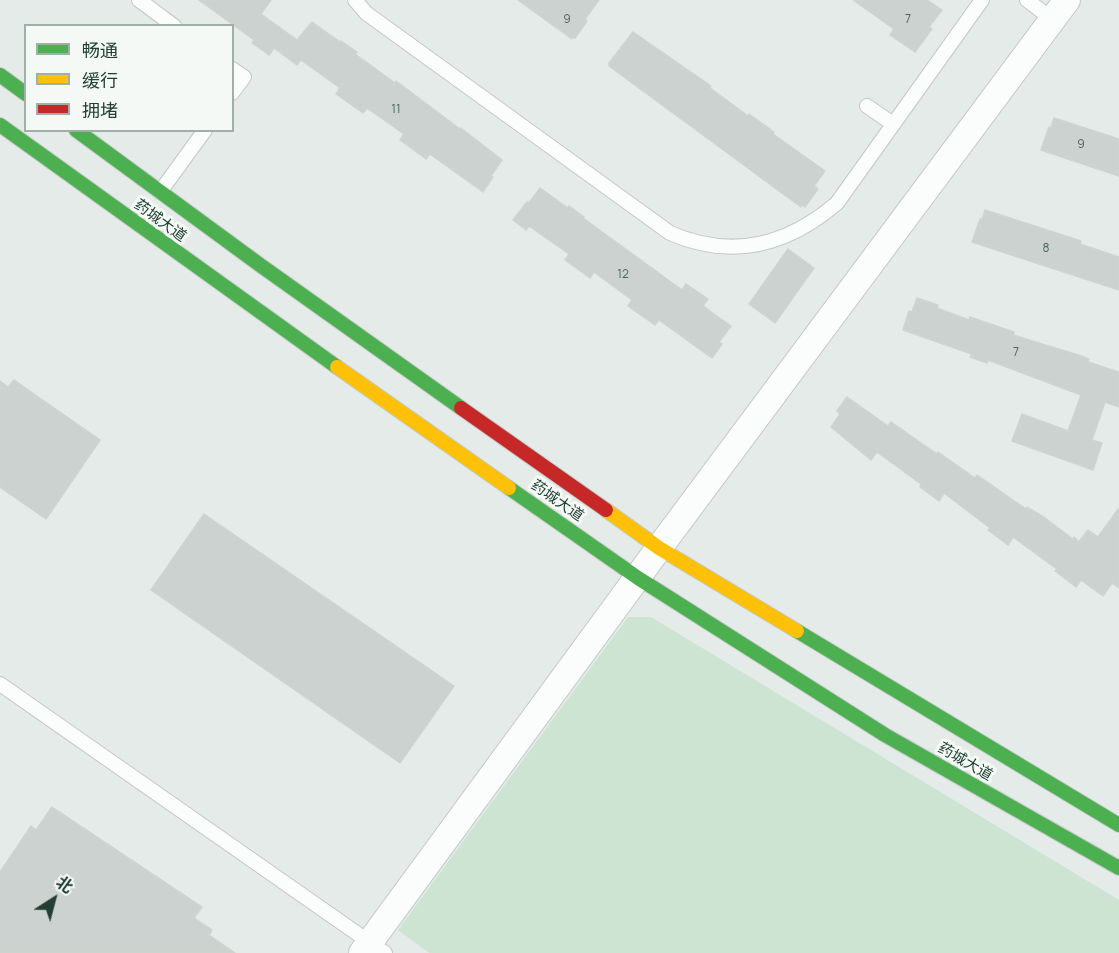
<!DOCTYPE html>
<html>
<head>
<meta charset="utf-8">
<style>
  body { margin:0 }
  #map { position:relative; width:1119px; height:953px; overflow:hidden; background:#e5ebe8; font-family:Manrope,"Noto Sans SC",sans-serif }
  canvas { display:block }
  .legend { position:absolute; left:24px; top:24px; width:210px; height:108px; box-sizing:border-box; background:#f4f9f6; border:2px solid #a0afa8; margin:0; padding:8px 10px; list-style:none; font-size:18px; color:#223f34 }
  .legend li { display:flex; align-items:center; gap:12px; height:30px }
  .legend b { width:30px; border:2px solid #a0afa8 }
  .north { position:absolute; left:24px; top:869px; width:60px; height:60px; -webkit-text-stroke:4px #f4f9f6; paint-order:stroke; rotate:36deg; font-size:16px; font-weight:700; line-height:24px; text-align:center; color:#223f34 }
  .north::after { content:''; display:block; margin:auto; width:21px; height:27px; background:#223f34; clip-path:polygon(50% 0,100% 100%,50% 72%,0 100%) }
</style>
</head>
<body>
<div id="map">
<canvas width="1119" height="953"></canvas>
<ul class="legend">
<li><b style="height:8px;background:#4caf50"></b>畅通</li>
<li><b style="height:8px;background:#ffc107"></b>缓行</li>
<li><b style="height:8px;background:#c62828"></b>拥堵</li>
</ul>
<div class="north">北</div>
</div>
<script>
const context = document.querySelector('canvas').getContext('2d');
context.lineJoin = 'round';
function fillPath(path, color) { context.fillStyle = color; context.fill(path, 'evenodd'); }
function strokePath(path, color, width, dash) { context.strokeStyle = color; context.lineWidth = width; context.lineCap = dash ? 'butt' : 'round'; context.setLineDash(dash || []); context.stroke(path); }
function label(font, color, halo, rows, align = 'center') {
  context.font = font + ' Manrope,"Noto Sans SC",sans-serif'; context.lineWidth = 6; context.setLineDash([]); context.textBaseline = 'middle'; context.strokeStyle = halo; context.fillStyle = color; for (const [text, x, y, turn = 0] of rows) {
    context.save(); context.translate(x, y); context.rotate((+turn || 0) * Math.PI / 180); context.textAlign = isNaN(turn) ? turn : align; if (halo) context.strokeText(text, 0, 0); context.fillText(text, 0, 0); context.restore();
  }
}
fillPath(new Path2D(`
  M628,617H651L1119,900V953H429L398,930Z`), '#cee4d3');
const building = new Path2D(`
  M199,0H271L261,14L297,40L312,22L340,42L341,41L357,52L355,54L395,83L396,81L460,129L461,128L502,160L491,176L493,177L483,192L430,154L426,159L400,140L404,134L367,108L363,113L336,94L340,88L301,60L297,65L274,48L269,55L252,43L254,40Z
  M518,0H599L585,19L587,21L575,38L573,37L572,39Z
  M853,0H927L942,10L929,27L932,29L915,52L890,35L894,29Z
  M633,32L711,86L710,88L748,116L749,114L774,132L773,134L825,171L814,186L818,189L805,207L802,205L801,207L609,66V63Z
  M1054,118L1119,139V176L1041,150L1049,127L1051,128Z
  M540,188L568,208L569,206L584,217L583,218L682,290L686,284L708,299L703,306L731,326L719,342L722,344L712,358L659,320L655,325L628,306L632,300L594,272L590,278L565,260L569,254L529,226L526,230L513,220L527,202L529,203Z
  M985,210L1081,241L1080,244L1119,257V290L972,242L980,219L982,220Z
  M788,249L814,268L775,323L749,304Z
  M917,298L938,305L937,308L969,320L970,317L1014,332L1013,335L1078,355L1089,359L1088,362L1119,372V407L1105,402L1092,440L1102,443L1093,470L1012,441L1022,414L1068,431L1081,395L988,360L987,363L970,357L972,354L903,330L909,311L912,312Z
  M14,380L100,440L46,519L0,487V381L8,387Z
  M847,397L888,426L891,422L937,454L938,452L975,478L977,475L1026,509L1027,507L1045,518L1073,539L1074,537L1079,542L1088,530L1098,537L1119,508V588L1112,583L1103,596L1081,580L1076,587L1055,571L1057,569L1013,537L1008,545L988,530L990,528L944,493L939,501L920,487L921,484L877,452L871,460L831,427L840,414L837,411Z
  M204,514L454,686L400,763L151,590Z
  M52,807L202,907L194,918L212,930L209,935L235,953H0V872L31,826L36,830Z`);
fillPath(building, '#ccd2cf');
strokePath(building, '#ced4d1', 1.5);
const lane = new Path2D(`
  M139,0L174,26
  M355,0L366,13L670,233C732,260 787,246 837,203L982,0
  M1027,0L1053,20
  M232,69L244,77L232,93
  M867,106L893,124
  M160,192L205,130
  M0,684L385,953`);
const street = new Path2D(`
  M362,953L659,548L1067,0`);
const fast = new Path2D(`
  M0,75L26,94
  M0,125L337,367
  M76,130L260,265L461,408
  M509,488L638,578L885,735L1119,868
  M797,631L1119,825`);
const slow = new Path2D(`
  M337,367L509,488
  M606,510L659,548L797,631`);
const jam = new Path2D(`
  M461,408L606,510`);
strokePath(lane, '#c2c8c5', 16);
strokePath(street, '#c2c8c5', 28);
strokePath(fast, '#c1c8c5', 16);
strokePath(slow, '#c1c8c5', 16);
strokePath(jam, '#c1c8c5', 16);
strokePath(lane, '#fbfcfc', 14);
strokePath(street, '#fbfcfc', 26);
strokePath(fast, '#4caf50', 14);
strokePath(slow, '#ffc107', 14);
strokePath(jam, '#c62828', 14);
label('12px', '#4d645c', null, [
  ["9",567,20],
  ["7",908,20],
  ["11",396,110],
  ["9",1081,145],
  ["8",1046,249],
  ["12",623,275],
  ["7",1016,353]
]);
label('15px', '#223f34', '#f4f9f6', [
  ["药城大道",160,221,36],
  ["药城大道",557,501,35],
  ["药城大道",965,762,30]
]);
</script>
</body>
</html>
